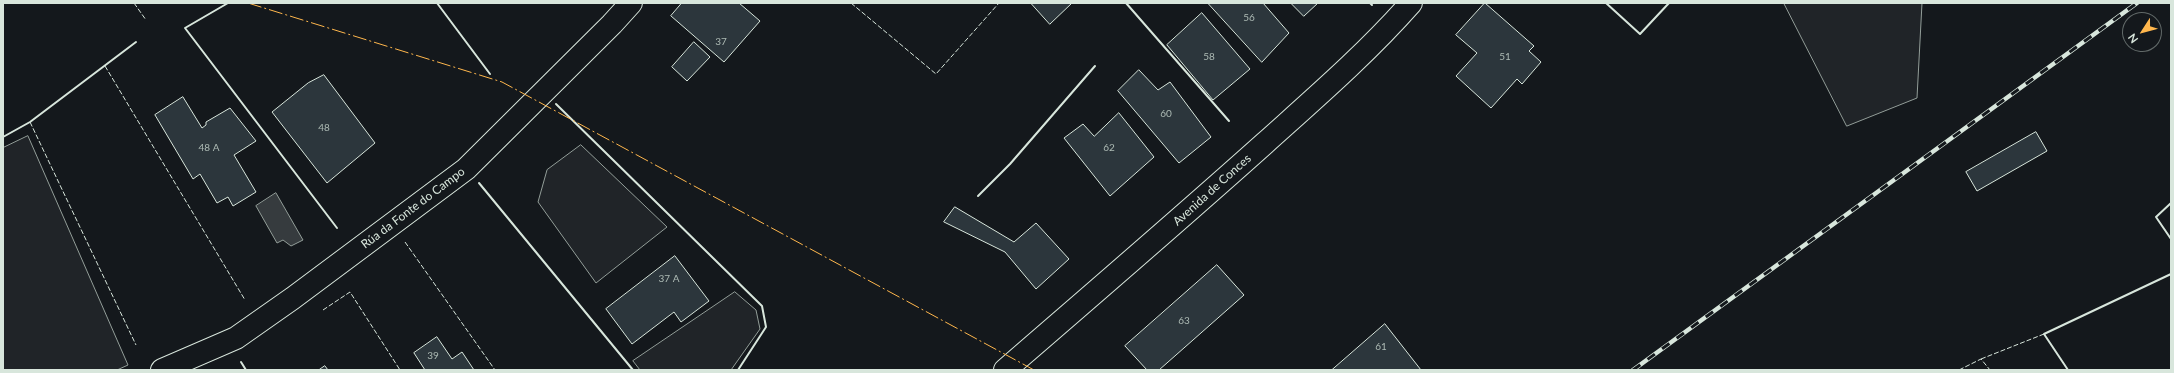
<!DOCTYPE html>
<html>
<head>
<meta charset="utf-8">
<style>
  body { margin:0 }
  #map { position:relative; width:2174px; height:373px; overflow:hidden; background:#14181c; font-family:Lato,sans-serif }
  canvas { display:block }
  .frame { position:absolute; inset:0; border:4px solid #d8e6dc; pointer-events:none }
  .north { position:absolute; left:2122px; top:12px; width:40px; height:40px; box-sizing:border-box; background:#14181c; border:1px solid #626a69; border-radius:50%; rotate:234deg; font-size:11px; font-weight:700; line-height:16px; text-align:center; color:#d8e6dc }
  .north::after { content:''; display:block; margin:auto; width:14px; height:18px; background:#ffb74d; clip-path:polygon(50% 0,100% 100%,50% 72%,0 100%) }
</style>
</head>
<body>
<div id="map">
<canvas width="2174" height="373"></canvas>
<div class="frame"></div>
<div class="north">N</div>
</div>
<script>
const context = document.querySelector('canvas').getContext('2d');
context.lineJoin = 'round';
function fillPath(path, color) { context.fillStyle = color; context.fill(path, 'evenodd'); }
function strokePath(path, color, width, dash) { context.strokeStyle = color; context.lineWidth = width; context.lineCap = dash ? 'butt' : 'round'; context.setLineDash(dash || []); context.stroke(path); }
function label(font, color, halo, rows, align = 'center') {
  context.font = font + ' Lato,sans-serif'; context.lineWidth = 3; context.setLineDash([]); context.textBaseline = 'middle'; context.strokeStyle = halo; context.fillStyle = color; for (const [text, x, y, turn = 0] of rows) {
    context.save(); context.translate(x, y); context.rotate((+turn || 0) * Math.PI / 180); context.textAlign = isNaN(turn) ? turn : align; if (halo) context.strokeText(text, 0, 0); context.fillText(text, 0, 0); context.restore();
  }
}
const green = new Path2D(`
  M1784,3H1922L1917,98L1847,126Z
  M28,136L128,365L117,370H3V148Z
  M581,145L667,227L596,283L538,202L547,170Z
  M735,292L756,310L760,329L731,370H640L633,361Z`);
fillPath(green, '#202428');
strokePath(green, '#939e99', 1);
const water = new Path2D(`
  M276,193L303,240L291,246L283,240L277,243L256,206Z`);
fillPath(water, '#363b3e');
strokePath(water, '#939e99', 1);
const building = new Path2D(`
  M682,3H739L760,21L724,62L671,16Z
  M1031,3H1072L1050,24Z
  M1208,3H1263L1289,33L1262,62Z
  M1291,3H1318L1304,16Z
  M1485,3L1534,46L1529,51L1541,62L1522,84L1517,79L1491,108L1456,76L1477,53L1456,35Z
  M1202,13L1250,69L1213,100L1167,45Z
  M694,42L710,57L687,81L672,67Z
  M1139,70L1158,90L1170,82L1211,137L1179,163L1118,91Z
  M324,75L375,143L327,183L272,112L308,83Z
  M183,97L202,128L206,125V122L230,108L256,141L234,155L256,192L233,206L228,197L217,203L200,174L193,179L155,115Z
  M1119,113L1154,157L1110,196L1064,138L1083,124L1094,136Z
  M2036,132L2047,151L1977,191L1966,172Z
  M955,207L1014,242L1036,223L1069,259L1036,289L1005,252L944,222Z
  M675,256L709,301L681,322L674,312L632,344L606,309Z
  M1217,265L1244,295L1159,370H1147L1125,346Z
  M1385,324L1421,370H1332Z
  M437,337L452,359L462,352L474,370H425L414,353Z
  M325,366L328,370H319Z`);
fillPath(building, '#2c363c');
strokePath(building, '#d8e6dc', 1);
const street = new Path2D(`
  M162,370L236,338L293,298L466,169L612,24L631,3`);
const secondary = new Path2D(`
  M1005,370C1092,295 1179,220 1265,143C1315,98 1366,54 1411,3`);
strokePath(street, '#d8e6dc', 24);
strokePath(secondary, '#d8e6dc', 24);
strokePath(street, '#14181c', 22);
strokePath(secondary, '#14181c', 22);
const rail = new Path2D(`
  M1633,370L2137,3`);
strokePath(rail, '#d8e6dc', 4.5);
strokePath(rail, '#14181c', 3, [9]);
strokePath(new Path2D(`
  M134,3L146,20
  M851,3L936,74L999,3
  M105,66L245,300
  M30,122L136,345
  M405,242L495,370
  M323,310L350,292L400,370
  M1981,359L2044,334
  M1959,370L1981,359L1990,370`), '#d8e6dc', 1, [5, 2]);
strokePath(new Path2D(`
  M228,3L185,28L337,228
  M437,3L490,74
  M1126,3L1229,121
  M1370,3L1372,5
  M1606,3L1640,34L1669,3
  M556,104L762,306L766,327L738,370
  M3,137L30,122L136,42
  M479,183L633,370
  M978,196L1010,164L1095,66
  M2171,203L2156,217L2171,239
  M241,362L246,370
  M2068,370L2044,334L2171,274`), '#d8e6dc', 2);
strokePath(new Path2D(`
  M248,3L502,82L1034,370`), '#ffb74d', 1, [14, 3, 2, 3]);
label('10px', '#adbab4', null, [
  ["56",1249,18],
  ["37",721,42],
  ["58",1209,57],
  ["51",1505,57],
  ["60",1166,114],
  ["48",324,128],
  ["48 A",209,148],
  ["62",1109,148],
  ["37 A",669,279],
  ["63",1184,321],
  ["61",1381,347],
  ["39",433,356]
]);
label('12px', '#d8e6dc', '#14181c', [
  ["Avenida de Conces",1212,190,-42],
  ["Rúa da Fonte do Campo",413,208,-37]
]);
</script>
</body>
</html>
